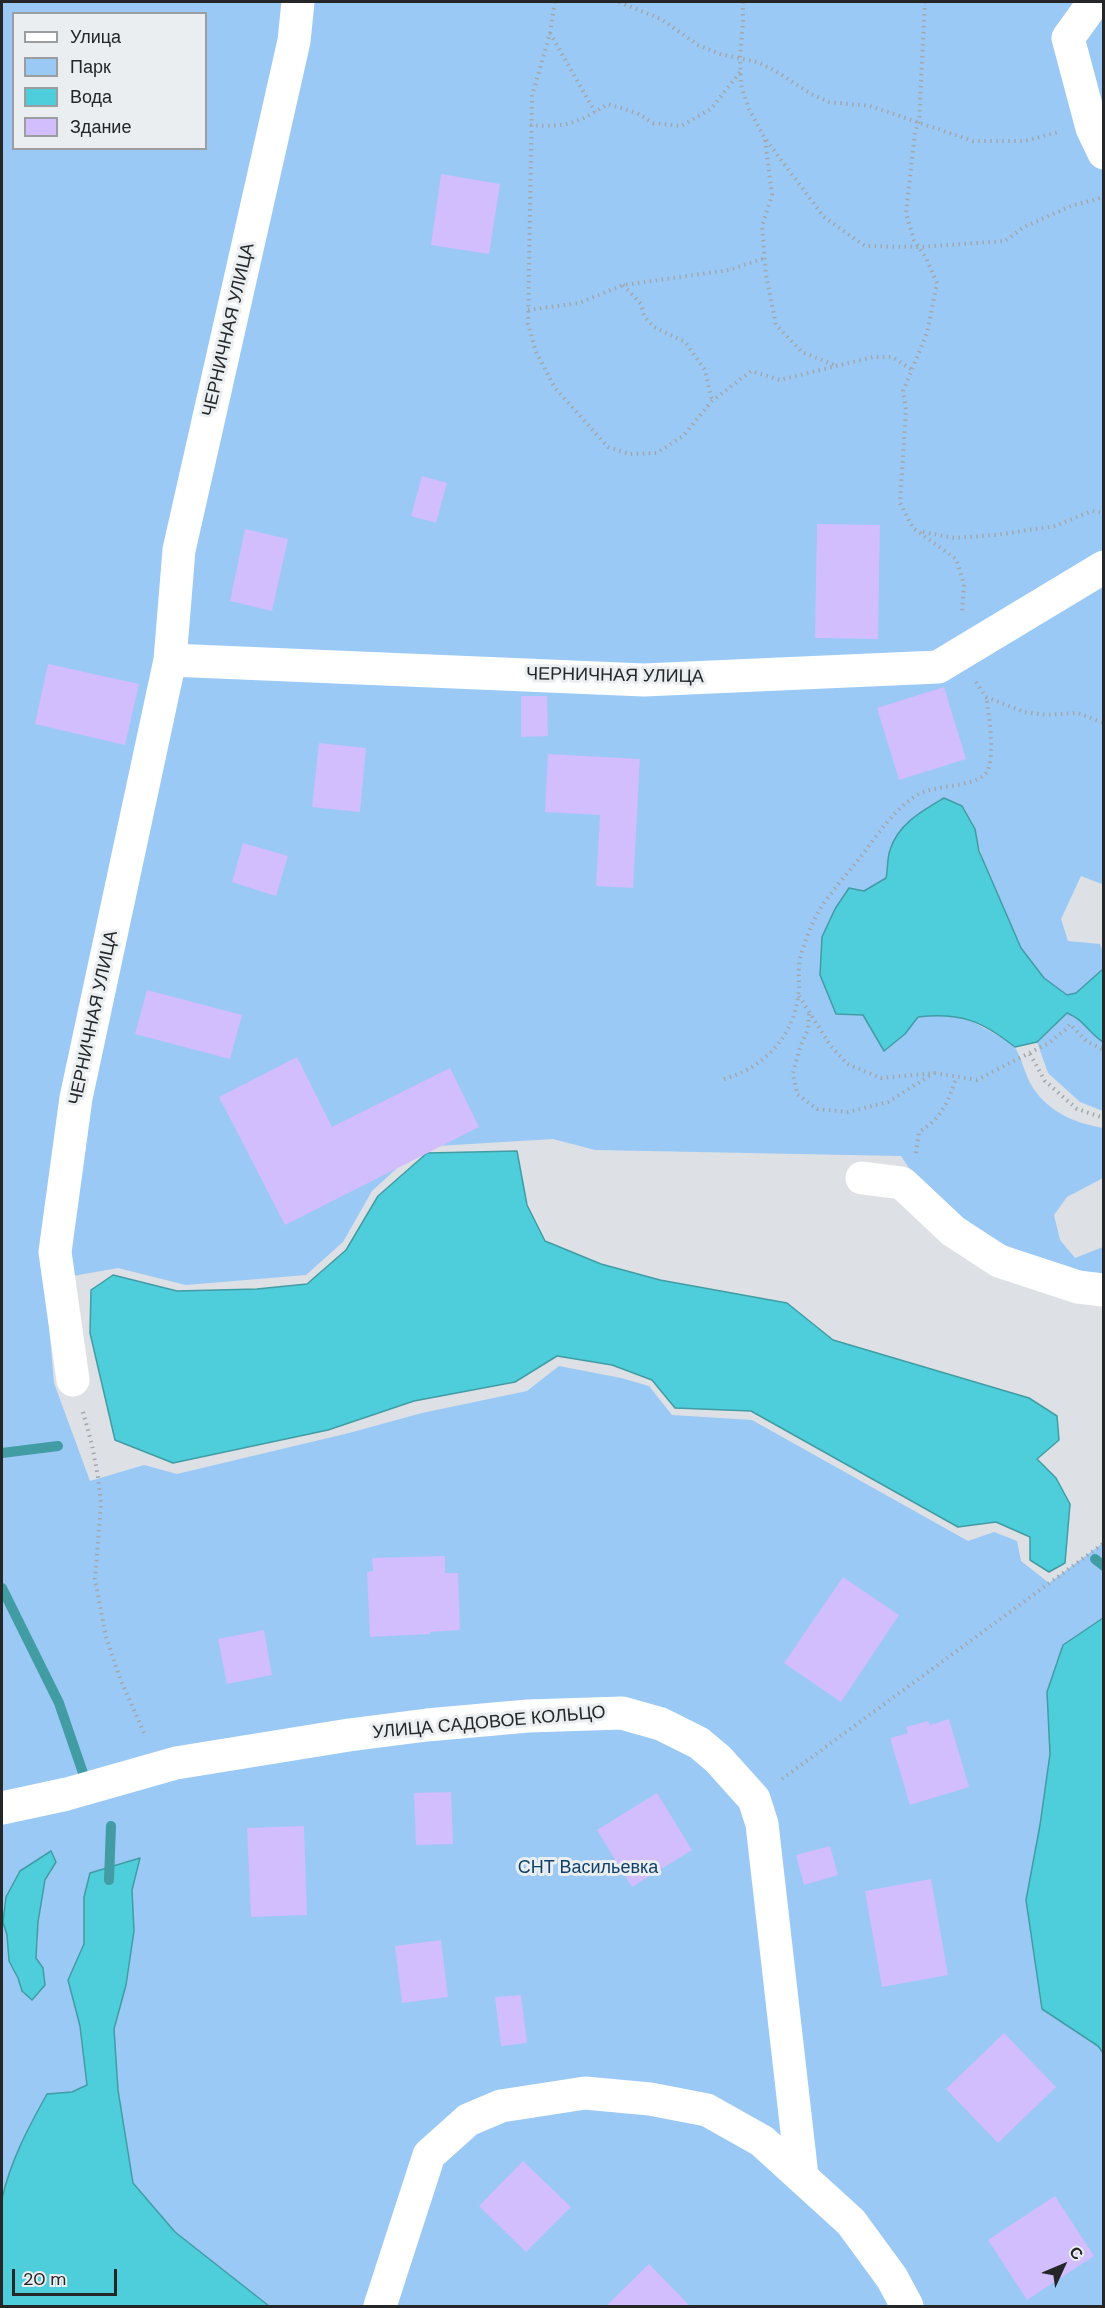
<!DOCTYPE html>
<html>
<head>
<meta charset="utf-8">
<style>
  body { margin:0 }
  #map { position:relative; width:1105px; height:2308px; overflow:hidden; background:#dde0e4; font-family:"DM Sans",sans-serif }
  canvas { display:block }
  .frame { position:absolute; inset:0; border:3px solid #242627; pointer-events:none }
  .legend { position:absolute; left:12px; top:12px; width:195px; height:138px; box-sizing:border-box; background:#eaeef1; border:2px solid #9b9ea0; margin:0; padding:8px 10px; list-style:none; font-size:18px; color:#242627 }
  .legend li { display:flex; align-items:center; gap:12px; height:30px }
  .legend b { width:30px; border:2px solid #9b9ea0 }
  .north { position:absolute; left:1033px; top:2236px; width:60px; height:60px; -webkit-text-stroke:4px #eaeef1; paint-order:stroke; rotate:46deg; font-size:16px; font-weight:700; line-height:24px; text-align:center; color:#242627 }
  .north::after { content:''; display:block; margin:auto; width:21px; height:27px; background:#242627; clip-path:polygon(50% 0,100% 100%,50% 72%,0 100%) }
  .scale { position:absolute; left:12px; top:2269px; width:105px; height:27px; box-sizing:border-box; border:3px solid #242627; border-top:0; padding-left:8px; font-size:18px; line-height:21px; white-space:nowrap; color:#242627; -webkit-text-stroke:4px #eaeef1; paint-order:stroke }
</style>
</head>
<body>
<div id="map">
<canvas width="1105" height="2308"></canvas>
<div class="frame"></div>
<ul class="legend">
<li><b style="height:8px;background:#fff"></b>Улица</li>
<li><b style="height:16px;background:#9ac9f6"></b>Парк</li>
<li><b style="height:16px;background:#4dceda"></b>Вода</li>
<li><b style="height:16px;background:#d2bdfd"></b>Здание</li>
</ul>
<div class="north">С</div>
<div class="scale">20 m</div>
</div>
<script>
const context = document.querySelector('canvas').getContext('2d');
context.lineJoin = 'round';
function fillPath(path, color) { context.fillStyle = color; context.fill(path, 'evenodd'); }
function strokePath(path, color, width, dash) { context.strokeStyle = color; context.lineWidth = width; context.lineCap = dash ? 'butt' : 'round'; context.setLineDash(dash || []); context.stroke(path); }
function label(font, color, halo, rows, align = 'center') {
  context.font = font + ' "DM Sans",sans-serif'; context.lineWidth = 6; context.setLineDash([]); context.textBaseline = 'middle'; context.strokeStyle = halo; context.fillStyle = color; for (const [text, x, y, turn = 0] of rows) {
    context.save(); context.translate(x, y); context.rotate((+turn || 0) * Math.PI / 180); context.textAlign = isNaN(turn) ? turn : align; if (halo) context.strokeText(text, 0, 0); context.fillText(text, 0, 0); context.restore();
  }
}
fillPath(new Path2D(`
  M2,2H1103L1104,881L1102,884L1081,876L1061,919L1068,941L1100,944L1103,952V969L1076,993L1067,995C1059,990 1051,985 1044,979C1014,950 983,870 975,829L890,850L887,878L864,891L822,959L820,975L863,1015L884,1051L905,1034L918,1017C954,1013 962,1015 993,1033C1001,1037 1011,1042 1016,1049C1023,1061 1025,1076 1033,1088C1050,1113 1075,1123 1103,1128V1178L1067,1197L1054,1215L1060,1240L1075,1258L1103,1247V1275L1078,1274L1020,1253L936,1209L901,1156L595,1150L553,1139L420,1147L372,1191L343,1242L306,1275L186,1285L118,1268L45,1281L54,1383L90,1481L144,1465L177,1474L349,1433L422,1413L527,1391L559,1366L621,1378L649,1386L672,1415L752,1420L968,1541L994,1532L1017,1541L1021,1561L1049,1583L1103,1543V1618L1063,1645L1047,1692L1050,1754L1040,1825L1098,2046L1103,2053V2306H269L175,2232L133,2183L118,2090L114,2029L126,1985L134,1931L132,1890L140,1859L84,1897V1944L68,1980L80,2026L87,2085L72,2092L46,2095C28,2128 10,2162 2,2199ZM14,14H206V148H14ZM52,1871C33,1894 41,1929 36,1957C34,1968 26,1980 22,1991L18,1978L9,1961L7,1935L3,1922L6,1897Z
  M1067,1013C1083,1019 1089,1033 1103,1042V1111L1080,1102L1048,1073L1037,1042Z`), '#9ac9f6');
const water = new Path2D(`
  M944,798L962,806L975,829L979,851L1021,948L1044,978L1067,995L1076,993L1103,969V1042C1089,1033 1083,1019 1067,1013L1037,1042L1015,1047C982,1021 960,1012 918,1017L905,1034L884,1051L863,1015L836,1014L820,975L822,937L835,909L849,888L864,891L886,878C888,869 887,858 890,850C898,824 922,811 944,798Z
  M517,1151L527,1205L545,1241L601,1264L660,1280L787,1303L833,1340L1029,1398L1057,1416L1059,1440L1037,1459L1056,1478L1070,1504L1065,1563L1049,1572L1030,1560V1537L996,1522L958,1527L751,1411L675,1408L652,1380L612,1365L557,1356L515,1382L414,1401L328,1430L173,1463L115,1440L90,1333L91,1290L113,1275L177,1291L257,1289L307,1284L346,1250L378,1196L427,1153Z
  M1103,1618V2053L1098,2046L1042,2009L1026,1900L1040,1825L1050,1754L1047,1692L1063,1645Z
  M51,1851L56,1862L45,1880L38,1922L36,1958L43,1968L45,1985L32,2000L22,1991L18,1978L9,1961L7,1935L3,1922L6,1897L20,1871Z
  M140,1858L132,1890L134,1931L126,1985L114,2029L118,2090L133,2183L175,2232L269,2306H2V2199C10,2162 28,2128 47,2094L72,2092L87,2085L80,2026L68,1980L84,1944V1897L90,1873Z`);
fillPath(water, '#4dceda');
strokePath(water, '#419ca4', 1.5);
strokePath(new Path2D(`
  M2,1453L58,1446
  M1095,1559L1104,1566
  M2,1588L59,1703L83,1773
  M109,1880L111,1826`), '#419ca4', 10);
fillPath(new Path2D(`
  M441,174L500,184L489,254L431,245Z
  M422,476L447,483L436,523L411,516Z
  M817,524L880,525L878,639L815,638Z
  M245,529L288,539L272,611L230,601Z
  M48,664L139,684L125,745L35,724Z
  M944,687L966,759L899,780L877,708Z
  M521,696H547L548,736L521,737Z
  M319,743L366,748L360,812L312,807Z
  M548,754L640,759L633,888L596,886L600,815L545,812Z
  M243,843L288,856L276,896L232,882Z
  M147,990L242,1015L230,1059L135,1034Z
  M297,1057L332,1127L450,1068L479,1127L285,1225L219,1097Z
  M445,1556V1573H458L460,1630L430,1632V1634L370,1637L367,1572L373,1571L372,1558Z
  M843,1577L899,1615L841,1702L784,1663Z
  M264,1630L272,1675L227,1684L218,1639Z
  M949,1719L969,1787L910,1805L890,1738L908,1733L906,1727L928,1721L930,1725Z
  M451,1792L453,1844L416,1845L414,1793Z
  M657,1793L692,1850L632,1887L597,1830Z
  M304,1826L307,1915L251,1917L247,1828Z
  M830,1846L838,1875L804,1885L796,1855Z
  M931,1879L948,1975L882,1987L865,1891Z
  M441,1940L448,1997L402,2003L395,1946Z
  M521,1995L527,2043L501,2046L495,1997Z
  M1004,2033L1056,2087L998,2143L946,2089Z
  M523,2161L571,2207L526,2252L479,2206Z
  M1055,2196L1094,2256L1027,2300L988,2240Z
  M649,2264L690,2306H606Z`), '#d2bdfd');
strokePath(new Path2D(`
  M555,2L550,33L532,96L528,324L536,352L555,388L608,447L629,454L657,453L683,436L712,401L751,371L780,380L873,357H892L911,369
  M619,2L661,19L698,45L720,54L757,62L774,70L811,94L829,102L870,106L973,141H1025L1059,132
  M743,2V22L740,57L741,85L749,109L764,137L824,217L865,246L919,247L1005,241L1024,227L1071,206L1104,197
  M925,2L919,122L915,132L906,213L914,240L926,258L937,283L927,333L903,391L906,410L900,503L913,528L956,559L964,584L962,612
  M550,33L595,112
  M530,125C566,128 578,123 608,104L637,113L653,123L681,126L711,109L740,72
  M765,140L772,195L762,226L766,275L776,325L802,352L834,365
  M623,285L641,304L644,316L654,327L685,342L705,370L712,401
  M528,310L579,303L623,285L729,270L765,258
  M923,532L954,538L996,535L1055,526L1092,511L1104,513
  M976,682L986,697L1024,712L1046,715L1078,713L1104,723
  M799,996L830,1045L847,1064L881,1078L935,1073L977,1080L1047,1044L1065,1030L1070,1024L1086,1041L1104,1050
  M809,1014L808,1029L800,1047L793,1073L797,1094L817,1109L848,1112L888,1102L934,1073
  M1030,1054L1045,1081L1077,1109L1104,1118
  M724,1079C763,1068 793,1038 798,996C801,980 796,969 802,951C807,937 812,922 820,909C831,892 846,875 859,859C877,836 892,811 917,795C936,784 974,788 986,773C996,759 989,714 986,697
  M916,1153L919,1132C942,1118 948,1102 956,1078
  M83,1412L92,1445L98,1477L101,1503L95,1579L106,1637L121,1681L145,1735
  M782,1779L1104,1543`), '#a4a7aa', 4, [1.5, 4.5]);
strokePath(new Path2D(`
  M1094,2L1068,38L1092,128L1104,153
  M170,660L644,680L938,667L1104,567
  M862,1178L902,1183L953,1231L999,1261L1078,1287L1104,1290
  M73,1380L55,1252L76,1098L170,660L179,550L294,41L298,2
  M2,1808L67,1794L176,1763L349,1735L427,1725L528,1716L622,1713L661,1724L699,1743L718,1759L754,1799L762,1824L802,2176
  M380,2306L429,2155L468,2120L501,2106L585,2093L650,2099L707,2110L762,2141L851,2222L892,2278L907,2306`), '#fff', 33);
label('18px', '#242627', '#eaeef1', [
  ["ЧЕРНИЧНАЯ УЛИЦА",229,330,-77],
  ["ЧЕРНИЧНАЯ УЛИЦА",615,676,1],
  ["ЧЕРНИЧНАЯ УЛИЦА",94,1018,-78],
  ["УЛИЦА САДОВОЕ КОЛЬЦО",489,1723,-5]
]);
label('18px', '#0f4068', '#eaeef1', [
  ["СНТ Васильевка",588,1868]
]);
</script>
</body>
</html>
